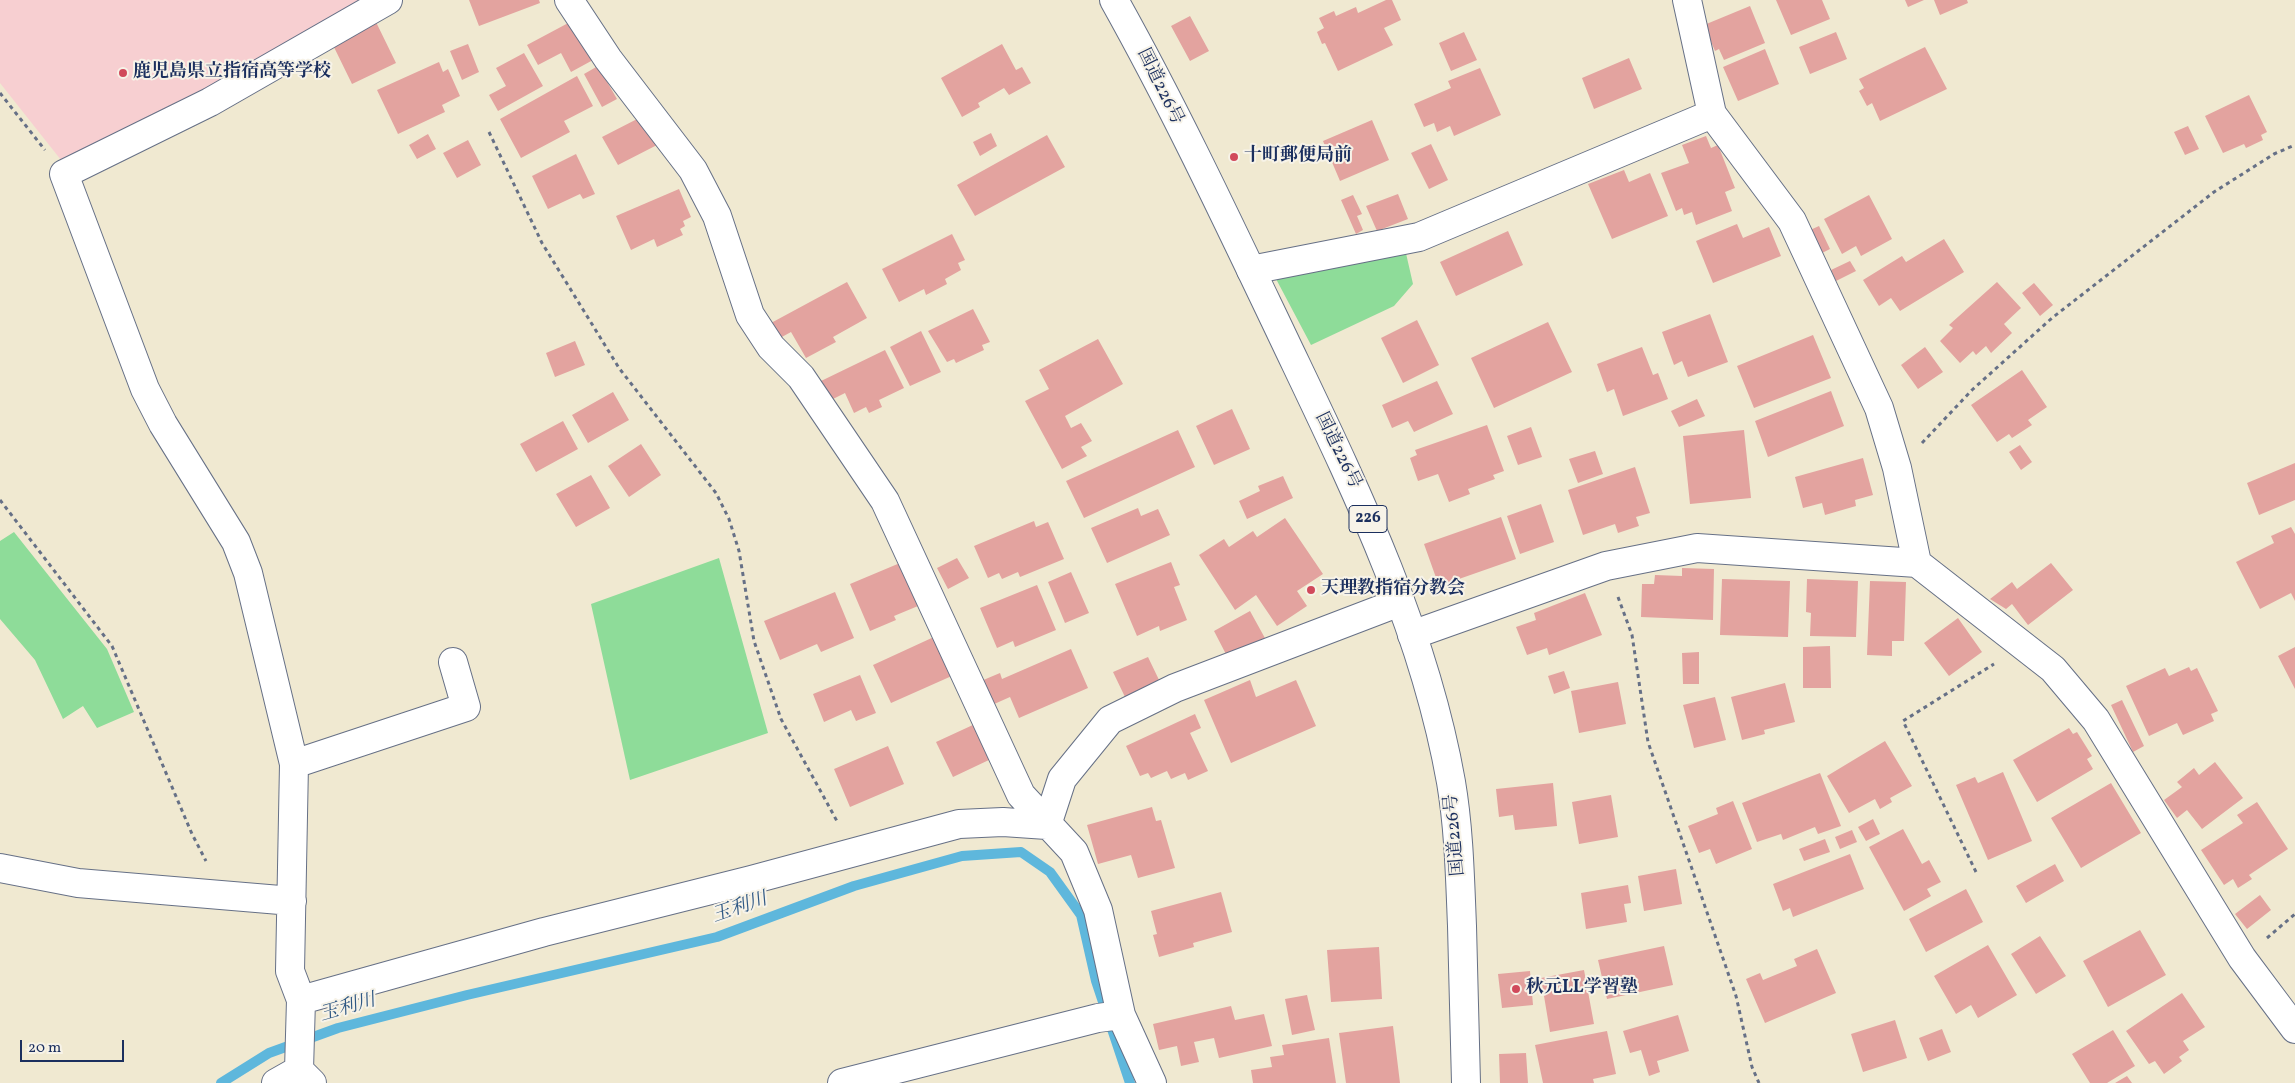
<!DOCTYPE html>
<html>
<head>
<meta charset="utf-8">
<style>
  body { margin:0 }
  #map { position:relative; width:2295px; height:1083px; overflow:hidden; background:#f0e9d1; font-family:Vollkorn,serif }
  canvas { display:block }
  .scale { position:absolute; left:20px; top:1040px; width:104px; height:22px; box-sizing:border-box; border:2px solid #1b2f5e; border-top:0; padding-left:6px; font-size:15px; line-height:18px; white-space:nowrap; color:#1b2f5e; -webkit-text-stroke:4px #f7f3e8; paint-order:stroke }
</style>
</head>
<body>
<div id="map">
<canvas width="2295" height="1083"></canvas>
<div class="scale">20 m</div>
</div>
<script>
const context = document.querySelector('canvas').getContext('2d');
context.lineJoin = 'round';
function fillPath(path, color) { context.fillStyle = color; context.fill(path, 'evenodd'); }
function strokePath(path, color, width, dash) { context.strokeStyle = color; context.lineWidth = width; context.lineCap = dash ? 'butt' : 'round'; context.setLineDash(dash || []); context.stroke(path); }
function label(font, color, halo, rows, align = 'center') {
  context.font = font + ' Vollkorn,"Noto Serif JP",serif'; context.lineWidth = 4; context.setLineDash([]); context.textBaseline = 'middle'; context.strokeStyle = halo; context.fillStyle = color; for (const [text, x, y, turn = 0] of rows) {
    context.save(); context.translate(x, y); context.rotate((+turn || 0) * Math.PI / 180); context.textAlign = isNaN(turn) ? turn : align; if (halo) context.strokeText(text, 0, 0); context.fillText(text, 0, 0); context.restore();
  }
}
fillPath(new Path2D(`
  M0,0H372L266,63L61,160L0,83Z`), '#f7cfd1');
fillPath(new Path2D(`
  M1405,249L1413,284L1394,306L1311,345L1275,277Z
  M14,532L107,649L134,712L97,728L83,706L63,719L35,660L0,619V541Z
  M719,558L768,733L630,780L591,604Z`), '#8edc99');
strokePath(new Path2D(`
  M221,1083L269,1053L338,1028L467,995L717,937L854,886L962,856L1021,852L1050,872L1081,915L1096,981L1130,1083`), '#5eb7dc', 10);
fillPath(new Path2D(`
  M469,0H539L540,3L479,26Z
  M1386,0H1392L1401,20L1384,28L1393,45L1338,71L1325,43L1322,44L1317,32L1324,28L1319,18L1334,11L1336,16L1356,7L1358,13Z
  M1776,0H1822L1830,19L1791,35Z
  M1905,0H1924L1908,7Z
  M1934,0H1967L1968,3L1940,15Z
  M1750,6L1765,43L1724,60L1719,49L1715,51L1704,25Z
  M1190,16L1209,51L1190,61L1171,26Z
  M375,20L396,63L352,84L331,41Z
  M572,21L593,60L571,72L561,53L538,65L527,45Z
  M1464,32L1477,60L1451,71L1439,43Z
  M1836,32L1847,59L1810,74L1799,47Z
  M468,44L479,72L462,80L450,51Z
  M1002,44L1016,70L1022,67L1031,83L1009,95L1004,88L978,103L980,107L962,117L941,78Z
  M1925,47L1947,89L1880,121L1872,103L1867,106L1859,91L1864,88L1859,79Z
  M1765,49L1779,84L1738,101L1723,67Z
  M524,53L543,86L498,111L489,95L506,86L496,68Z
  M1629,58L1642,89L1594,109L1582,78Z
  M439,62L443,72L448,69L460,96L442,105L445,112L398,134L377,90Z
  M598,66L617,99L602,107L584,74Z
  M1480,68L1501,115L1454,136L1450,126L1437,132L1434,123L1424,127L1414,104L1451,88L1448,81Z
  M577,76L593,106L564,121L570,132L521,158L500,119Z
  M2249,95L2267,132L2261,135L2263,140L2246,148L2244,144L2223,153L2205,116Z
  M641,117L657,145L618,165L602,137Z
  M1372,120L1389,160L1340,181L1323,141Z
  M2188,126L2199,149L2185,155L2174,132Z
  M991,133L997,146L980,156L973,142Z
  M428,134L436,149L417,159L409,145Z
  M1047,135L1065,167L975,216L957,185Z
  M1706,136L1711,148L1718,145L1735,188L1725,192L1732,211L1696,225L1692,212L1684,215L1682,208L1676,211L1661,173L1689,163L1682,145Z
  M468,140L481,165L457,178L443,153Z
  M1431,144L1448,180L1429,189L1411,153Z
  M576,154L595,194L583,199L580,194L548,209L532,176Z
  M1624,170L1629,182L1650,173L1668,216L1612,239L1588,184Z
  M679,189L691,217L683,221L685,226L680,229L683,235L657,247L654,239L631,250L616,216Z
  M1398,194L1408,219L1377,231L1366,206Z
  M1353,195L1362,214L1357,216L1363,230L1356,234L1341,200Z
  M1869,195L1892,239L1861,256L1856,246L1842,254L1824,219Z
  M1737,224L1743,238L1769,227L1781,256L1713,283L1696,241Z
  M1819,226L1830,249L1820,254L1808,231Z
  M1508,231L1523,265L1456,296L1440,262Z
  M952,234L965,260L958,263L961,270L945,279L947,284L926,295L924,289L899,302L882,269Z
  M1944,239L1964,272L1900,311L1891,298L1879,306L1863,280L1902,256L1906,262Z
  M1850,261L1856,271L1836,281L1831,270Z
  M847,282L867,318L833,337L836,342L806,358L791,332L780,338L771,323Z
  M1997,282L2021,308L2004,324L2012,333L1991,353L1986,346L1976,355L1973,351L1960,363L1940,341L1953,328L1949,325Z
  M2034,283L2053,305L2040,316L2022,293Z
  M973,309L990,342L982,345L984,350L956,363L954,359L947,362L928,331Z
  M1710,314L1728,362L1688,377L1682,361L1674,365L1662,332Z
  M1417,320L1439,365L1403,383L1381,338Z
  M1548,322L1572,372L1494,408L1471,358Z
  M921,331L941,372L910,386L890,347Z
  M1813,335L1831,378L1754,408L1737,366Z
  M1098,339L1123,384L1065,416L1071,428L1081,423L1092,441L1081,447L1087,456L1062,469L1025,401L1049,389L1039,370Z
  M575,341L585,365L555,377L546,353Z
  M1642,347L1653,375L1658,373L1668,399L1623,416L1614,389L1607,392L1597,364Z
  M1925,347L1943,372L1918,389L1901,365Z
  M885,350L904,388L879,400L882,407L869,413L866,407L854,413L845,393L831,400L821,381Z
  M2022,370L2047,407L2028,420L2032,425L2012,438L2009,434L1997,442L1971,405Z
  M1437,381L1453,414L1414,432L1408,421L1392,428L1382,405Z
  M1831,391L1844,426L1768,457L1755,421Z
  M613,392L629,420L588,443L572,415Z
  M1697,399L1705,416L1679,427L1671,411Z
  M1232,409L1250,449L1214,465L1196,426Z
  M563,421L578,449L536,472L520,444Z
  M1487,425L1504,471L1493,475L1495,479L1468,489L1470,494L1449,502L1438,474L1418,481L1410,458L1417,455L1415,450Z
  M1531,427L1542,457L1518,465L1507,436Z
  M1178,430L1195,467L1084,518L1066,481Z
  M1744,430L1751,498L1690,504L1683,436Z
  M641,444L661,475L629,497L608,466Z
  M2020,445L2032,462L2021,470L2009,452Z
  M1595,451L1603,474L1578,483L1569,459Z
  M1863,458L1873,495L1855,500L1856,506L1825,515L1822,503L1803,508L1795,477Z
  M2295,463V500L2259,515L2247,483Z
  M1635,467L1650,513L1636,517L1639,526L1618,533L1615,524L1583,535L1568,490Z
  M591,475L610,508L576,527L556,494Z
  M1283,476L1293,498L1247,519L1239,501L1260,491L1258,486Z
  M1541,504L1554,542L1520,554L1507,516Z
  M1138,508L1141,516L1158,509L1170,535L1107,563L1091,528Z
  M1501,517L1516,559L1439,586L1424,544Z
  M1285,518L1323,574L1297,591L1307,606L1277,626L1256,595L1235,610L1199,555L1224,539L1229,547L1253,531L1257,537Z
  M1034,521L1036,527L1048,522L1064,559L1020,577L1018,572L1002,579L999,573L988,578L974,546Z
  M2291,527L2295,534V601L2291,593L2260,609L2236,562L2274,543L2271,536Z
  M957,558L969,578L948,589L937,568Z
  M1171,562L1180,585L1174,587L1187,620L1160,631L1159,626L1137,636L1115,584Z
  M900,563L918,606L894,616L896,620L870,631L850,584Z
  M2051,563L2073,590L2028,625L2012,604L2006,609L1990,599L2012,582L2017,589Z
  M1682,568L1714,569L1713,620L1641,617L1642,584H1654L1655,575L1682,576Z
  M1071,572L1089,613L1065,623L1048,582Z
  M1722,579L1790,581L1788,637L1720,635Z
  M1807,579L1858,581L1856,637L1810,636L1811,613L1806,612Z
  M1870,581L1906,582L1904,641H1892V656L1867,655Z
  M1037,585L1056,630L1015,647L1013,641L997,648L980,608Z
  M835,592L854,638L821,652L817,644L780,660L764,621Z
  M1585,593L1602,635L1549,655L1547,648L1527,655L1516,627L1536,620L1534,613Z
  M1250,611L1266,640L1229,660L1214,631Z
  M1958,618L1982,652L1949,676L1924,643Z
  M936,636L954,675L891,703L873,665Z
  M1830,646L1831,688H1803V647Z
  M2295,647V689L2278,656Z
  M1071,649L1088,688L1019,718L1010,697L992,705L981,681L1000,673L1002,679Z
  M1699,652V684H1683L1682,653Z
  M1148,657L1160,682L1125,697L1113,672Z
  M2189,667L2191,671L2197,668L2218,711L2211,714L2214,721L2183,735L2177,723L2149,736L2126,686L2165,668L2169,676Z
  M1564,671L1570,688L1554,694L1548,676Z
  M860,675L876,713L856,721L851,710L824,722L813,694Z
  M1250,680L1256,697L1296,680L1316,726L1231,763L1204,700Z
  M1618,682L1626,724L1579,733L1571,691Z
  M1785,683L1795,722L1764,730L1765,734L1742,740L1731,697Z
  M1715,697L1726,740L1694,748L1683,705Z
  M2122,700L2144,746L2133,752L2111,705Z
  M1195,714L1201,728L1190,733L1208,771L1188,780L1185,773L1171,779L1167,771L1151,778L1148,773L1140,776L1126,746Z
  M975,724L991,759L953,777L936,742Z
  M2069,728L2073,734L2077,732L2092,756L2087,759L2093,769L2037,802L2013,760Z
  M1885,741L1912,786L1890,798L1892,802L1880,809L1875,799L1849,813L1827,776Z
  M888,746L904,784L850,807L834,769Z
  M2215,762L2243,798L2202,829L2187,810L2177,818L2164,800L2182,787L2177,782L2194,768L2199,775Z
  M2003,772L2032,841L1988,860L1956,785L1975,777L1978,783Z
  M1820,773L1841,826L1818,834L1815,827L1783,840L1781,834L1757,842L1742,803Z
  M1553,783L1557,826L1515,830L1513,815L1499,817L1496,789Z
  M2111,783L2141,833L2081,868L2051,818Z
  M1611,795L1618,837L1579,844L1572,802Z
  M1733,801L1752,849L1716,864L1710,849L1699,853L1688,826L1718,814L1716,808Z
  M2257,802L2288,849L2249,875L2252,879L2238,888L2233,879L2224,885L2201,850L2243,823L2237,815Z
  M1152,807L1156,821L1161,820L1175,868L1138,878L1131,855L1098,864L1087,825Z
  M1873,819L1880,834L1866,841L1858,827Z
  M1903,829L1922,864L1929,860L1941,882L1927,889L1931,896L1904,911L1869,847Z
  M1852,830L1857,842L1840,849L1835,837Z
  M1825,839L1830,852L1804,861L1799,849Z
  M1850,854L1864,889L1793,917L1790,908L1783,911L1773,884Z
  M2055,864L2064,881L2026,903L2016,886Z
  M1676,869L1682,904L1644,911L1638,876Z
  M1628,885L1631,903L1624,904L1627,922L1586,929L1581,893Z
  M1966,889L1983,922L1926,952L1909,919Z
  M1221,892L1232,932L1193,943L1194,947L1159,957L1153,935L1157,934L1151,911Z
  M2260,895L2271,910L2247,929L2235,914Z
  M2140,930L2166,975L2108,1007L2083,961Z
  M2040,936L2066,976L2036,994L2011,954Z
  M1988,945L2017,995L1978,1018L1971,1005L1956,1014L1934,976Z
  M1664,946L1673,985L1607,999L1598,960Z
  M1379,947L1382,999L1331,1002L1327,950Z
  M1817,949L1836,993L1765,1023L1746,979L1760,973L1763,980L1797,966L1794,959Z
  M1584,970L1594,1024L1550,1032L1541,978Z
  M1530,971L1533,1005L1502,1008L1498,974Z
  M2182,993L2205,1027L2183,1041L2189,1050L2179,1057L2182,1061L2164,1074L2155,1061L2149,1064L2126,1031Z
  M1307,995L1315,1030L1292,1035L1285,999Z
  M1231,1006L1235,1020L1264,1014L1272,1046L1219,1058L1214,1038L1194,1042L1199,1062L1181,1066L1177,1046L1159,1050L1153,1024Z
  M1678,1015L1689,1051L1657,1061L1660,1072L1649,1076L1641,1050L1630,1053L1623,1031Z
  M1895,1020L1907,1058L1863,1072L1851,1034Z
  M1393,1026L1400,1083H1346L1339,1033Z
  M1942,1029L1951,1052L1928,1061L1919,1038Z
  M2113,1030L2135,1066L2107,1083H2090L2072,1054Z
  M1607,1031L1616,1074L1593,1079L1594,1083H1543L1535,1045Z
  M1329,1038L1336,1083H1253L1251,1070L1272,1067L1270,1057L1284,1055L1282,1045Z
  M1526,1053L1528,1083H1500L1499,1054Z
  M2127,1076L2132,1083H2115Z`), '#e3a39f');
const minor = new Path2D(`
  M569,0L608,59L693,170L717,216L750,315L771,347L801,377L885,501L1021,795L1074,852L1098,910L1121,1015L1152,1083
  M1687,0L1712,114L1792,221L1879,408L1897,468L1917,563
  M1251,270L1419,237L1712,114
  M1412,635L1606,566L1697,548L1917,563L2053,669L2096,720L2242,958L2295,1029
  M294,764L466,707L453,662
  M1047,825L1062,779L1110,720L1175,688L1400,602
  M0,868L78,883L292,901
  M301,1000L544,932L751,880L959,824L1003,822L1047,825
  M276,1083L299,1070
  M312,1083L299,1070L301,1000L290,971L294,764L248,573L236,542L163,424L145,389L64,174L210,102L388,0
  M842,1083L1098,1018L1121,1015`);
const highway = new Path2D(`
  M1114,0C1175,109 1229,224 1283,337C1351,480 1423,624 1451,782C1459,829 1460,878 1462,926C1463,978 1465,1031 1466,1083`);
strokePath(minor, '#667086', 30);
strokePath(highway, '#667086', 30);
strokePath(new Path2D(`
  M0,93L45,150
  M489,132L542,243L619,368L716,493L729,519L739,551L754,641L781,719L838,823
  M1922,443L1972,390L2052,318L2214,192L2274,154L2295,145
  M0,500L112,646L192,834L206,861
  M1618,597L1632,635L1648,742L1736,996L1752,1067L1759,1083
  M1976,872L1903,721L1994,664
  M2267,938L2295,914`), '#667086', 3, [4, 4]);
strokePath(minor, '#fff', 28);
strokePath(highway, '#fff', 28);
for (const [x, y, r, color] of [
  [123,73,5,"#d1495b"],
  [1234,157,5,"#d1495b"],
  [1311,590,5,"#d1495b"],
  [1516,989,5,"#d1495b"]
]) { const dot = new Path2D(); dot.arc(x, y, r, 0, 2 * Math.PI); context.fillStyle = color; context.fill(dot); strokePath(dot, '#f7f3e8', 2); }
for (const [x, y, w] of [
  [1368,519,38]
]) { const box = new Path2D(); box.roundRect(x - w / 2, y - 13.5, w, 27, 4); context.fillStyle = '#f7f3e8'; context.fill(box); strokePath(box, '#1b2f5e', 1); }
label('bold 16px', '#1b2f5e', null, [
  ["226",1368,519]
]);
label('bold 18px', '#1b2f5e', '#f7f3e8', [
  ["鹿児島県立指宿高等学校",133,73],
  ["十町郵便局前",1244,157],
  ["天理教指宿分教会",1321,590],
  ["秋元LL学習塾",1526,989]
], 'left');
label('18px', '#1b2f5e', '#f7f3e8', [
  ["国道226号",1159,87,64],
  ["国道226号",1337,451,64],
  ["国道226号",1456,835,-95]
]);
label('italic 19px', '#2f5884', '#f7f3e8', [
  ["玉利川",740,909,-19],
  ["玉利川",348,1009,-16]
]);
</script>
</body>
</html>
